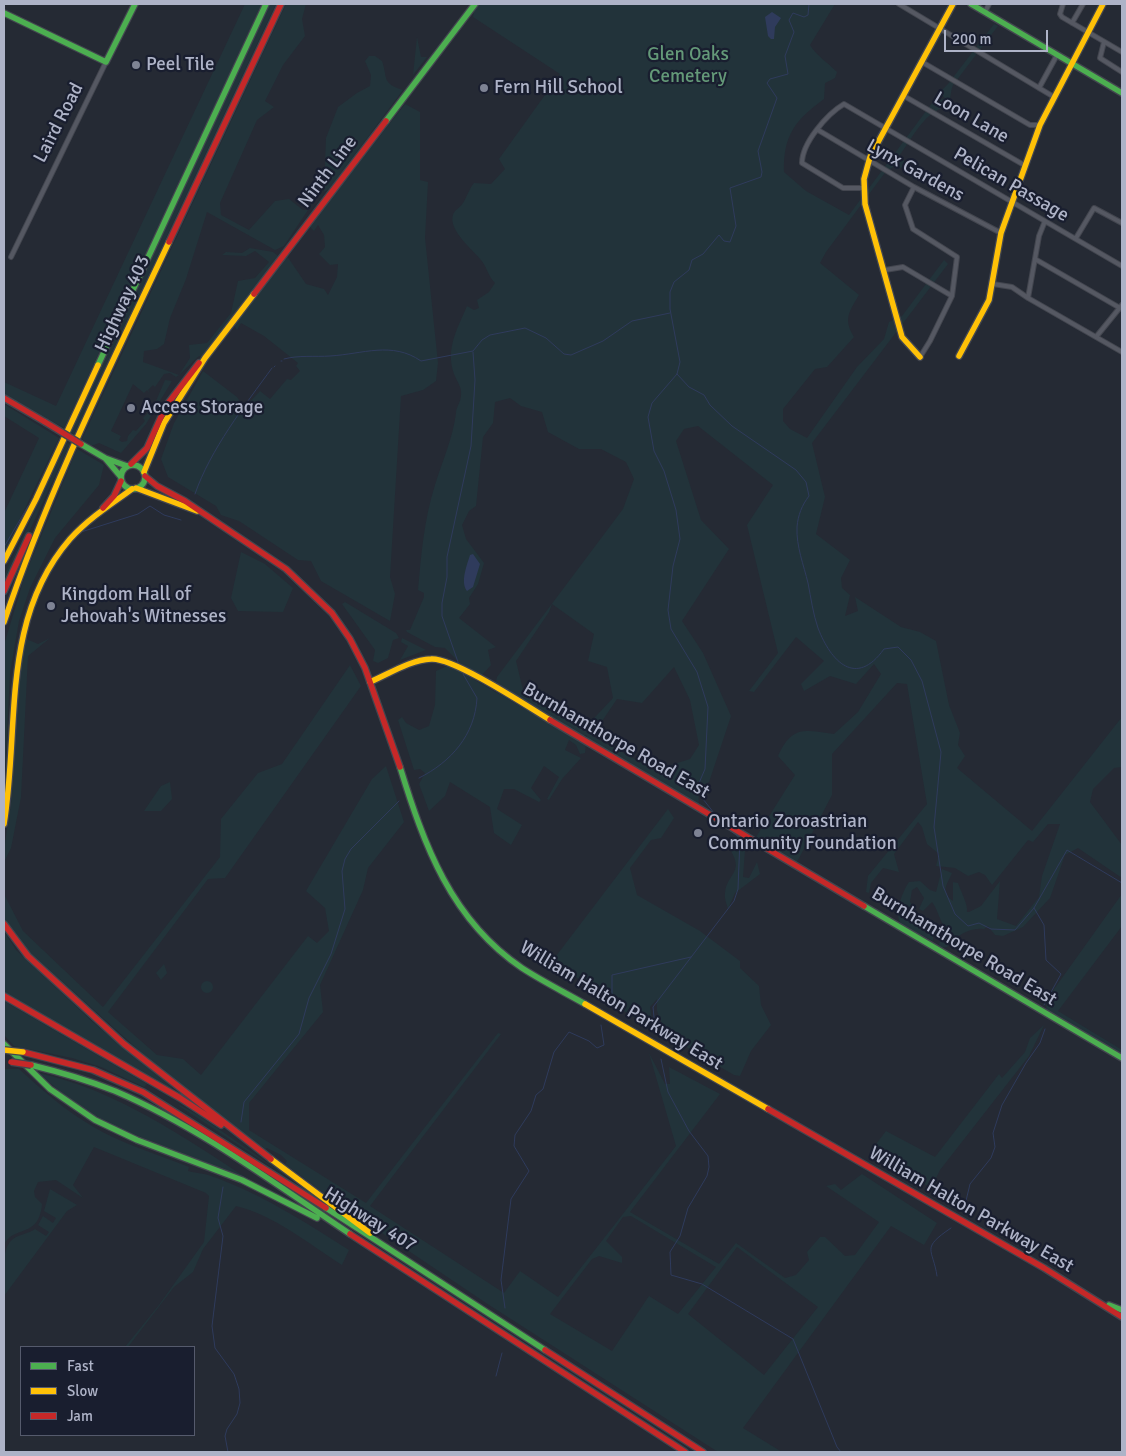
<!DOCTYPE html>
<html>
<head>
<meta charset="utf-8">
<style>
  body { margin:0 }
  #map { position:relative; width:1126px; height:1456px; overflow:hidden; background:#252a34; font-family:Signika,sans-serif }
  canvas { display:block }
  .frame { position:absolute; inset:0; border:5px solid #aeb3c7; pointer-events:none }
  .legend { position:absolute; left:20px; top:1346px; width:175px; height:90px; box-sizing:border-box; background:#191e2f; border:1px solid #555a6c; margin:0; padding:6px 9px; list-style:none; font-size:15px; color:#aeb3c7 }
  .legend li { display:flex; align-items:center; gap:10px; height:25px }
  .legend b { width:25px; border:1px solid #555a6c }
  .scale { position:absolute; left:944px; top:30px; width:104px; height:22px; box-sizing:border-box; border:2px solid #aeb3c7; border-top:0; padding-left:6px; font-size:15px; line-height:18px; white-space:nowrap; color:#aeb3c7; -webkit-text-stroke:4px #191e2f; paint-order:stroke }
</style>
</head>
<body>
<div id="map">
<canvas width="1126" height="1456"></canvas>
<div class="frame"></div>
<ul class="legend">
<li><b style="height:6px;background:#4caf50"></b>Fast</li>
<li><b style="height:6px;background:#ffc107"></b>Slow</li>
<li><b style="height:6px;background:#c62828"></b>Jam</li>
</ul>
<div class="scale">200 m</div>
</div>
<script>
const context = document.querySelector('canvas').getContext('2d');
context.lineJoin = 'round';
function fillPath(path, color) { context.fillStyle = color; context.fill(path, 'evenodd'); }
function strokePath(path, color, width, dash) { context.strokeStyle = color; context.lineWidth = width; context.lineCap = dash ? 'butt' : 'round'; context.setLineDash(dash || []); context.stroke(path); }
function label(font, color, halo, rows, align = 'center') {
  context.font = font + ' Signika,sans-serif'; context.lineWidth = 4.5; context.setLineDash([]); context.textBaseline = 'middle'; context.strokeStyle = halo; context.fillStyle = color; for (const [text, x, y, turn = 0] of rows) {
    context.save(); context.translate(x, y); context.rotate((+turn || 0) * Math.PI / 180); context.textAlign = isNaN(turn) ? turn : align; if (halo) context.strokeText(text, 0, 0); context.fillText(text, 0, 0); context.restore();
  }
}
fillPath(new Path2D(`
  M245,4H262L64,428L4,394V382L56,406Z
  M269,4H276L74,434L71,433Z
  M286,4H306L302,19L305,36L283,65L265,101L274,107L257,120L220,203L221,215L249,230L275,201L289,199L303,210H308L284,246L275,250L207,212L186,279L170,318L164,344L157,349L144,351L143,362L179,375L190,358L189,345L207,343L231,313L238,281L255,278L269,262L255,251L246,256L222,255L226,252L242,253L250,248L273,252L278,256L276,260L202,357L199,356L179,375L176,377L170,373L164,374L155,387L153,385L148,390L150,393L147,390L144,393L133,384L111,431L121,436L119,440L122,442L127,441L128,436L133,430L136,431L145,421L143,418L153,408L165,380L172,381L146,424L121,453L99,443L91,446L82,439Z
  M479,4H835L810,45C817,56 827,62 837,72L835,78L825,83L824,99C795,120 783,136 784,172L806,191L849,215L932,103L945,98L939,93L948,84L994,24L998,26L953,85C950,93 951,100 947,107C925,110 912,139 899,156L916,172L912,178L905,169L894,166L884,174L826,252L820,263L859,295C849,312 843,319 854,337L827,367L815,369L783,409V421L790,429L807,438L857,367L884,339L889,322L902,316L944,260L948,264L812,443L825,497L816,534L850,560L841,578L842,588L850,595L845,616L858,611L855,597L901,627L920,632L936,641L949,705L960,733L958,745L965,756L957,768L1032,831L1122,717V767L1114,768L1093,789L1090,802L1122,845V878L1078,848L1065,855L1050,898L1023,927L1003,936L995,935L988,926L984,929C969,927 956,936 947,947L941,948L939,944L947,929C939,922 939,911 932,902L923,911L919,909L924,898L917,887L912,890L910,902L918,913L923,925L933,937V941L902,925C893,916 902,892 909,882L920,881L930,890L936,892L942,869L952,873C947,885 940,891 953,901V882L958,883C961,892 968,904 967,912H969L981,906L1000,881L997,919L1016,926L1039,897L1042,876L1060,824H1048L1033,842L1028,840L992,885L985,875L979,872L968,876L955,868L936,866L939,854L927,844L922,827L918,822L894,854L899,872L883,868L871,883L869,893L866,892L868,876L927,804L907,684L897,683L832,754V795L797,862L756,837L795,775L778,756C792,725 805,730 834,734L858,712L881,674L874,664L856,684L830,676L804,691L801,684L824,661L796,637L754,692L749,691L778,653L747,525L773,485L698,426L684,429L676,441L701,520L729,549L682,621L703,653L731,716L709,782L698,788L699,804L588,739L586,735L583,736C553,720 524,701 496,682L497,677L623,509L634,479L626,462L601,449H579L548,432L542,412L521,406L510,398L495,402L493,423L483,437L476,506L469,511L462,525L466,539L484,563L478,584L469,598L470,604L459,618L496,647L488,650L491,665L482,675L462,665L445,648L435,647L407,632L406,630H410L424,597V593L418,590C421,556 424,519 435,485C442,462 453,438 456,413C456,407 461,402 461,395C462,387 457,382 454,374C445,348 458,328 467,306L474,310L479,308L477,300L489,292L495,283C488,276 487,267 481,260C473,250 448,230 453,215C454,210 460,208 463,203C467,197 469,189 474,183L491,184L505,169L499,159L560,74L473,17L474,11ZM552,604L594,634L588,661L607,667L613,698L583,730L524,694L516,661L549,612ZM674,667L690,700L699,745L690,759L655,770L592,736L617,699L642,703Z
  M417,37L421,57H427L413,75Z
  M369,56H375L382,61C388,78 381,83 403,90L330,188L324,192L326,138L338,107L357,93L370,86L371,75L365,61Z
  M405,104L420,112V180L428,182L425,238L438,363L436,381L423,390L401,396L390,577L395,594L390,621L321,581L311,561L298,560L239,521L221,515L216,506L168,477L161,459L174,423L203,371L237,397L243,406L247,405L260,391L270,399L287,379L291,380L300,371L296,366L298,363L264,336L241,323L237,330L234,325L287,256L306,284L324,289L328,295L337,277L338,264L330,265L319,254L325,247L324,235L318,225L314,231L309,226Z
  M4,404L59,438L4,552V513L39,438L4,416Z
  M67,443L70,444L4,586V576Z
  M77,449L104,465L99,485L55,538L30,588L19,621L10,673L4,798V645L25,575Z
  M241,552L265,564L293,588L283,612L238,611L231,598Z
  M345,602L396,633L399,638L393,640L388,658L378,663L373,661L375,650L342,604Z
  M24,638L38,644L50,638L28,656L21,797L11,848L4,862C4,838 10,818 12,794C17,742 13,690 24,638Z
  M402,638L426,650L400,660L408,646L401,642Z
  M350,665L361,686L225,878L208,879L108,1012L157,1055L183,1059L201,1075L308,936L317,943L329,931L325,908L306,891L372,779L386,766L404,822L368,868L363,890L320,985L323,1012L249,1103V1130L366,1203L498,1033L501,1034L370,1206L504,1293L520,1271L558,1297L676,1146L649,1053L665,1084H670L669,1067L720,1094L630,1212L719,1264L736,1243L785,1278L796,1275L809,1260L807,1252L820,1237H825L845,1256L855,1255L879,1222L826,1186L835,1184L841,1190L862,1174L937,1223L924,1245L891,1226L743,1428L782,1452H718L486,1303L336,1202L285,1164L287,1161L281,1155L267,1148L265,1149L163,1072L16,940L4,922V894L23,931L103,1007L220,857L221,819L258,773L282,764ZM631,1216L716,1267L678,1314L649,1296L612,1351L550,1314L592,1259L599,1256L622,1263V1257L606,1241L623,1217ZM737,1247L818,1307L764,1375L688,1314Z
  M445,667H452L586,744L585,753L580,754L576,745L569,740L565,750L581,758L562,779L549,800L547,799L559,777L544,766L531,788L541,800L539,802L514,789H504L497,809L522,825L511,845L494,833L490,807L450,782L445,796L429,811L419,784L425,773L420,769L414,770L398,720L402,717L406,723L419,730L429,726L435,705L436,671Z
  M170,782L172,799L161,811H144L161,786Z
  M668,809L674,818L661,838L651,840L630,868L637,895L700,931L740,961V968L759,986L761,1005L771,1025L751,1051L740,1076L734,1075L666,1035L657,1011V999L650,1007L652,1021L639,1020L617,1007L620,998L601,990L599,994L553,960Z
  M738,835L745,850L743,877L749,878L757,862L760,874L735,893L728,909C727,905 724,898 725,893C727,872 747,873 727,845Z
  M1122,894V926L1058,1011L1122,1050V1054L1046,1010L1047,999Z
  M4,931L16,950L95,1024L172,1087L170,1090L4,992Z
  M164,964L167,973L161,980L156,973Z
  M201 987a6 6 0 1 1 12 0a6 6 0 1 1-12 0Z
  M4,1001L147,1084L144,1087L101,1067L72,1058L14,1046L4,1035Z
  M1044,1025L1029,1056L940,1170L931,1188L870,1152L886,1131L935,1157L999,1074L1002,1078L1025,1052L1030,1038Z
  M4,1069H19C42,1090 66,1111 92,1126C122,1144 157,1154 189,1167L188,1171C195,1173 204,1173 211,1176C260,1193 305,1222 349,1250L342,1265C309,1244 274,1215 236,1206L203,1249L193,1272L174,1287L128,1347H125L159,1305L204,1242L209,1196L206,1193L94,1147L73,1185L83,1198L56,1180L38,1182L34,1191L35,1197L42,1204C39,1240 12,1224 4,1246Z
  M38,1073C117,1090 183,1137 250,1180L115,1127L79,1107Z
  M180,1105L200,1116L295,1182L179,1106Z
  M50,1189L77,1205L67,1211L4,1296C4,1281 0,1248 13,1239C20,1234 28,1234 35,1229L46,1236L49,1232L38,1225L43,1216L53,1223L56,1218L44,1211Z`), '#22333a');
fillPath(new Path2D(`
  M772,12L781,18L775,27L774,39H771L768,36L765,17Z
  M473,554L480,564L473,587L467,591C460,582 467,565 470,555Z`), '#2f3b5c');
strokePath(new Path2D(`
  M284,359C298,355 316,357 330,356C363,354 392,341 421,361L473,351L482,340L490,335L525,328L546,338L564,354L571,355L603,341L632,321L670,313
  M281,361H282
  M274,367L275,366
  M677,374L689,387L704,395L710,405L732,426L796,470L806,482L809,496C802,505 798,515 797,527C796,546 804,566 808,583C811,598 813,614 818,628C831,662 856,688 884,649L898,647L911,660L922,681L941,752L934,827L943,886L955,914L968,926L979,923L991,929L1015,930L1034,908L1067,850L1122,883
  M195,494C210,450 245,405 272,368
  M81,532L138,514L150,506L164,515L181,520
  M4,547L28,506
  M459,665L442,616V603L447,577V557L471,446L475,380L473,352
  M419,778C451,762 475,735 477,698L463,674
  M714,813L703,799L699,783L705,769L708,707L697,672L671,629L668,610L673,566L680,539L676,510L664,471L654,451L648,417L652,403L677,374L680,362L670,309V292L674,282L689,270L692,260L703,254L719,235L724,241L730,242L736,226L730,188L761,177L762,172L758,151L777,98L767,83L770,79L788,74L785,56L794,32L789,20L793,13L804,17L808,15L809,4
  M1034,908L1044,925L1046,960L1061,974L1044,1005
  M612,1001V975L691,957
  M655,1027L653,1007L734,901L738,889L740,838L724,826
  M661,1059L668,1092L689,1131L708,1156L709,1167L707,1176L688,1208L680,1236L670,1252L671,1275L702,1284L793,1339L837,1447L841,1452
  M241,1122L244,1102L299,1034L309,998L331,954L345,909L342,871L345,859L351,849L399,801
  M223,1187L218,1218L223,1236L212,1326L215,1348L234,1374L239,1389L240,1403L237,1414L227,1429L225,1436L228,1452
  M965,1205L970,1184L991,1158L995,1147L993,1133L1002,1105L1026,1063L1040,1043L1045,1029
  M937,1276C933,1248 920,1249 951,1228
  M505,1308L501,1280L511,1199L529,1171L514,1146L515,1135L531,1111L536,1095L543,1089L554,1052L569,1032L589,1041L597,1048L604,1045L601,1025
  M496,1376L502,1353`), '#2f3b5c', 1);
const street = new Path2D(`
  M899,4L1054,97
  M1063,4L1060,14L1062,17L1122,52
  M985,12L989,4
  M1072,23L1083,4
  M1104,42L1100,58L1122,72
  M922,62L1030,125H1040
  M1039,88L1057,55
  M904,96L1024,165
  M818,130L914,187L1001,233
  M914,187L905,205L913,229L957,257L952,296L930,341L920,357
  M863,188H843L802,163C802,143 827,114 844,104L1122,266
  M1045,221L1039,236L1028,298L1122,352
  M1076,238L1094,208L1122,223
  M11,257L106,62
  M1035,259L1120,308
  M885,270L903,267L952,296
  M993,284L1012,287L1028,298
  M1096,337L1122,305`);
const fast = new Path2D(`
  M971,4L1122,93
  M4,13L106,62L135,4
  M386,121L475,4
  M98,365L266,4
  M81,444L105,458L127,466
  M105,458L121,477
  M121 477a12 12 0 1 1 24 0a12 12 0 1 1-24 0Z
  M400,767C424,845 451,920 522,968C542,981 564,992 585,1004
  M864,906L1122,1058
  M4,1044L50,1089L95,1120L137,1140L242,1180L317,1218
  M31,1065C60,1072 87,1080 115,1091C199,1127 274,1183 350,1234
  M326,1208L545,1350
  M1109,1305L1122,1310`);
const slow = new Path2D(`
  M959,356L989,300L1001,233L1040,125L1103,4
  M920,357L902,337L865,204L864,179L870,157L953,4
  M144,472L164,423L205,358L254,294
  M136,488L197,511
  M4,561L36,499L98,365
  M4,622C48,491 110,367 169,242
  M370,682C389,674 410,660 431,659C453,657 527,706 550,720
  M4,824C20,725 0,620 70,539C88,519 111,504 132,489
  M585,1004L768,1109
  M271,1159L370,1233`);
const jam = new Path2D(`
  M169,242L281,4
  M254,294L386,121
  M4,398L45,422
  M131,464L147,448L166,406L199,363
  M145,476L157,486L185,501L286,569L332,613L350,639L365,668L400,767
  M103,508L114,496L121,481
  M4,591L29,536
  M550,720L864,906
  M4,924L28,956L124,1044L271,1159
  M4,996L180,1098L221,1125
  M23,1052L93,1070L143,1092L326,1208
  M768,1109L1044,1268L1122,1317
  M350,1234L685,1452
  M545,1350L703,1452`);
strokePath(street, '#43464f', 6);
strokePath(fast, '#43464f', 8);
strokePath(slow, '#43464f', 8);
strokePath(jam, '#43464f', 8);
strokePath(street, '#555862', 4);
strokePath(fast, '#4caf50', 5.5);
strokePath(slow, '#ffc107', 5.5);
strokePath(jam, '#c62828', 5.5);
const slowBridge = new Path2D(`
  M4,1050L23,1052`);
const jamBridge = new Path2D(`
  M45,422L81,444
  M11,1062L31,1065`);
strokePath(slowBridge, '#43464f', 8, []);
strokePath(jamBridge, '#43464f', 8, []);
strokePath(slowBridge, '#ffc107', 5.5);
strokePath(jamBridge, '#c62828', 5.5);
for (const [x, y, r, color] of [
  [136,65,5,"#7e8394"],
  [484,88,5,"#7e8394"],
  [131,408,5,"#7e8394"],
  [51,606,5,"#7e8394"],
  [698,833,5,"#7e8394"]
]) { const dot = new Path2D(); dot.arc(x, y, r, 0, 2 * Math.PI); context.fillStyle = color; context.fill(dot); strokePath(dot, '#191e2f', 2); }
label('19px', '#649978', '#191e2f', [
  ["Glen Oaks",688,55],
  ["Cemetery",688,77]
]);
label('19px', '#aeb3c7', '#191e2f', [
  ["Peel Tile",146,65],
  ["Fern Hill School",494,88],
  ["Access Storage",141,408],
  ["Kingdom Hall of",61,595],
  ["Jehovah's Witnesses",61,617],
  ["Ontario Zoroastrian",708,822],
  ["Community Foundation",708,844]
], 'left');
label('19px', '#aeb3c7', '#191e2f', [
  ["Loon Lane",971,118,30],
  ["Laird Road",59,123,-63],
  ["Lynx Gardens",915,171,29],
  ["Ninth Line",328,172,-53],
  ["Pelican Passage",1011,185,30],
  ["Highway 403",123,304,-65],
  ["Burnhamthorpe Road East",616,741,30],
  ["Burnhamthorpe Road East",964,947,31],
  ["William Halton Parkway East",621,1006,31],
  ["William Halton Parkway East",971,1210,30],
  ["Highway 407",370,1220,32]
]);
</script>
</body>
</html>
